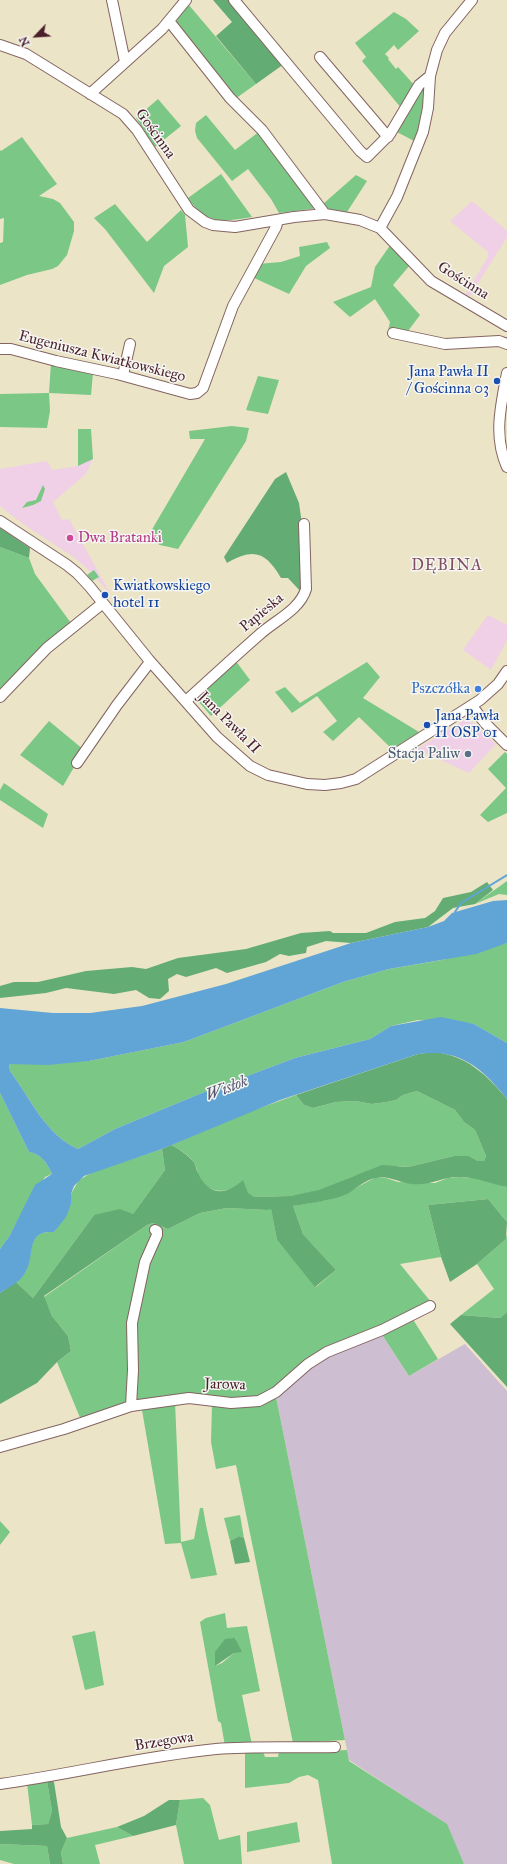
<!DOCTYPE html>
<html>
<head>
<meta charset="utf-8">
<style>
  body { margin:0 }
  #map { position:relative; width:507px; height:1864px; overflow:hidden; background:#ece4c6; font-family:"IM FELL Great Primer",serif }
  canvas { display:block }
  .north { position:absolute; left:16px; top:16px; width:40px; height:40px; -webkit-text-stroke:3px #f6f6f2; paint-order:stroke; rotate:245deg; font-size:11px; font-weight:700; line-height:16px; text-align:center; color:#4a1f2b }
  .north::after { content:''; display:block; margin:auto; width:14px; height:18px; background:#4a1f2b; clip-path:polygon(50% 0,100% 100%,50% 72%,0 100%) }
</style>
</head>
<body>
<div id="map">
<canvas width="507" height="1864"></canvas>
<div class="north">N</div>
</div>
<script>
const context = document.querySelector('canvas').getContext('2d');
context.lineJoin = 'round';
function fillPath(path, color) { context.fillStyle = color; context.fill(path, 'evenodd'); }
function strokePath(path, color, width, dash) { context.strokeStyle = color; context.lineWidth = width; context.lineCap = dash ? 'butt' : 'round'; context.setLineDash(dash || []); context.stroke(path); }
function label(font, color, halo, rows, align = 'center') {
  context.font = font + ' "IM FELL Great Primer",serif'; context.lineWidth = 3; context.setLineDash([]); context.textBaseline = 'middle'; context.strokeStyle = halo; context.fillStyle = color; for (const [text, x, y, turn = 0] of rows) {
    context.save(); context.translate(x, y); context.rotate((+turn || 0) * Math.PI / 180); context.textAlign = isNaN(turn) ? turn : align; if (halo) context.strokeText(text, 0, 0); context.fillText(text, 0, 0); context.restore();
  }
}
fillPath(new Path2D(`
  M472,201L507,231V237L468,299L464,297L488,257V252L450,221Z
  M93,459L86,474L53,502L62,520L69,519L111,595L91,572L75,558L23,524L0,506V469L47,461L52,470L78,466Z
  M488,615L507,625V640L491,670L463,650Z
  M467,718L496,744L469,773L417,749Z`), '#efd0e6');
fillPath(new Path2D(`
  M381,1333L409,1376L465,1344L507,1391V1864H464L446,1824L349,1760L276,1397L308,1368L354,1345Z`), '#cdbed2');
fillPath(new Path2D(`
  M188,4L256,84L235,99L175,23Z
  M394,12L406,19L419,31L398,50L394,45L385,54L389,58L388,59L396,69L398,67L416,87L402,109L362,61L366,57L355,43Z
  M427,82L425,111L416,142L395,131Z
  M158,99L181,126L155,147L136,118Z
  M206,115L235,150L260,131L318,208L279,213L271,199L248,169L232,181L197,138L195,131L196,123Z
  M22,137L57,184L39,196L53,199L60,203L74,222V231L67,255L58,266L52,269L27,275L0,285V243L3,242L4,218L0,219V150L1,151Z
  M221,174L252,217C223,222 206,225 188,198Z
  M356,175L367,181L347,212L325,208L323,204Z
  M115,204L147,242L181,210L185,215L188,247L164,266L154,293L105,229L94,218Z
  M327,242L330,248L306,266L289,294L252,277L258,264L281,262L300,256L299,247Z
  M391,244L410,265L393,285L420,315L402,339L387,335L390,322L375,299L350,317L333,302L371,287L375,267Z
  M51,363L93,373L91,395L49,393L50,411L47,428L0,427V394L49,393Z
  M258,376L279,380L268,414L246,410Z
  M232,426L249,428L246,441L178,549L160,545L147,538L205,439H190L189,431Z
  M78,429H91L93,459L78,466Z
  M43,485L45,489L41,501L33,505L22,508L27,502L36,500Z
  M0,547L29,558L35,574L71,623L0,692Z
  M94,570L99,577L92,581L87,575Z
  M235,660L250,680L211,716L199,702L197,695Z
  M367,662L380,677L363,698L419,732L392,749L359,717L333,741L323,732L337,721L317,696L292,713L275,692L285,687L300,703Z
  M49,721L84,750L63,786L20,755Z
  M505,752L507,754V813L488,822L480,815L506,788L488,769Z
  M4,783L48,814L43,828L0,800V790Z
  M507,881V895L499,894L475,904Z
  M507,943V1043L474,1024L418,1020L391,1026L370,1039L295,1058L202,1093L115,1129L78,1149C46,1135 30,1098 10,1071L9,1064L89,1061L184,1042L343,982L389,969L442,960Z
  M417,1091L455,1110L464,1122L475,1130L486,1156L484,1161H478L469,1156H454L408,1167L399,1166L352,1177L319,1191L290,1196L254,1197L234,1188C217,1194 207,1191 198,1174C197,1170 196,1165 194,1162C189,1155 179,1149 171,1145L249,1112L296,1095L304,1105L313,1108L336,1102L355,1101L372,1104L387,1102L396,1100L403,1095Z
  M0,1093L29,1152C41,1154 47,1163 52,1174L45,1177L19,1218L10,1235L0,1249Z
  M162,1149L165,1170L133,1214L94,1215L33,1298L16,1282C19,1279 23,1276 25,1273C35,1256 24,1230 54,1232L71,1204V1194L79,1180L93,1172Z
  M376,1177L386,1178L398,1182L435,1183L448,1178L459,1177L475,1178L507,1187V1222L488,1199L428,1205L441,1257L400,1264L431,1302L308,1368L276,1397L345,1740L293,1743L236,1465L216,1469L211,1442L212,1405L201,1401L175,1402L181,1542L194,1539L200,1508H203L206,1525L217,1575L191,1579L181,1543L165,1544L142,1410L127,1402L81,1420L57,1362L71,1351L68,1336L52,1316L44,1297L147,1225L153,1223L168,1229L200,1213L227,1208L267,1210L271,1208L277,1240L316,1287L336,1270L303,1234L293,1206L327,1200L345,1194Z
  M507,1234V1312L500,1318L461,1315L494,1289L477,1264L506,1239Z
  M412,1318L438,1359L409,1376L381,1333Z
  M240,1515L244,1538L239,1536L230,1541L224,1518Z
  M0,1521L10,1532L0,1545Z
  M225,1613L227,1628L247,1626L260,1691L242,1695L252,1745L225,1746L221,1723L218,1721L200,1622L206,1618ZM236,1638L234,1653L222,1663L215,1666Z
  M95,1631L104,1685L85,1690L72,1636Z
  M279,1750L314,1752L347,1750L349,1761L447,1824L464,1864H332L318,1780L308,1775L299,1777L289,1783L245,1788V1751L263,1752L265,1757H278Z
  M47,1781L52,1811L48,1824L32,1825L27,1783Z
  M203,1798L210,1805L219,1840L240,1835L242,1864H184L176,1825L180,1800Z
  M297,1822L300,1842L247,1852V1832Z
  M117,1827L133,1836L95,1845L100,1864H63L61,1852L67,1838Z
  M0,1844L47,1846L50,1864H14L0,1860Z`), '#7ac786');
fillPath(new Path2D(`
  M213,0H231L284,64L256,84L216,36L232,22Z
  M286,472L299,503L302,524V593L288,578H281C266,553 255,547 227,563L224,557L275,479Z
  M0,528L30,548L29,558L0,547Z
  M487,882L493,890L475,904L453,908L428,927L351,943L326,941L307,947L306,953L289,956L280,954L266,962L227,973L216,968L186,977L177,974L168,979L169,991L160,999L149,998L136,990L114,994L66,988L46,993L0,998V986L14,982H38L86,971L132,967L146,969L178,958L246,949L301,933L330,931L333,933H366L395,922L425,918L435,911L443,898L471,892Z
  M434,1052C466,1055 487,1075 507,1099V1187C491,1184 476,1177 460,1177C443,1176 431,1186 412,1184C400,1183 388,1175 376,1178C366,1179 356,1189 347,1194C330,1201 311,1203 293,1206L303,1234L336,1270L315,1287L277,1240L271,1209L267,1210L227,1208L200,1213L168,1229L153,1223L147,1225L44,1296L52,1316L68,1336L71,1351L57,1362L37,1383L0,1404V1293L16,1282L33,1298L94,1215L120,1209L133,1214L165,1170L162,1149L171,1145C179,1149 188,1155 194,1162C196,1165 196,1170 198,1173C209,1196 226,1196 243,1180L248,1193L254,1197L290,1196L319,1190L382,1165L408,1167L454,1156H469L478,1161H484L486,1156L475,1130L464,1122L455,1110L417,1091L403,1095L396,1100L387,1102L372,1104L355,1101L336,1102L313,1108L304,1105L296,1095L418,1054Z
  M488,1199L507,1222L506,1239L477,1264L450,1282L441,1257L428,1205Z
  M507,1312V1387L450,1324L461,1315L500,1318Z
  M239,1536L244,1538L250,1562L235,1564L230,1541Z
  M235,1638L242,1652L234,1653L215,1666V1652L225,1639Z
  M51,1780L54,1782L61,1827L67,1838L61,1852L63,1864H50L47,1846L0,1844V1831L32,1829V1825L48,1824L52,1811L47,1781Z
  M169,1800H180L176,1825L133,1836L117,1827L144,1816Z`), '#63ac73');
fillPath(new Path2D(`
  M507,900V943L476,954L389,969L343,982L184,1042L89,1061L48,1065L9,1064L10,1071C30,1098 46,1135 78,1149L115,1129L202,1093L295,1058L370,1039L391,1026L441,1017L474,1024L507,1043V1099C482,1068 460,1048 418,1054L280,1100L162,1149L84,1176L74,1186L71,1194V1204L66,1217L54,1232C24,1230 36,1256 25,1273C20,1282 8,1288 0,1293V1249L10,1235L35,1185L52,1174C47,1163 41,1154 29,1152L0,1093V1008L53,1013H90L142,1006L226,984L351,943L428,927L444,921L452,913L493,901Z`), '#61a5d6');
strokePath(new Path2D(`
  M455,912L461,903L507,875`), '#61a5d6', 2);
const minor = new Path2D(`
  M112,0L125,62
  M234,0L360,151L367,157L390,134L419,85L430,76
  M169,21L230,98L262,130L325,214
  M0,45L26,54L123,114L137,130L189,210L205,222L213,225L235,227L294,217L325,214L360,220L380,228L431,281L507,326
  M320,57L388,137
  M90,94L162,29L186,0
  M380,228L397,197L423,132L428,108L430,76L437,50L445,33L472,0
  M393,333L445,344L499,341L507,344
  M0,349H11L56,361L117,374L190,394L197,393L203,388L233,306L276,227L278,220
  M507,373C501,405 493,436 507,467
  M123,375L130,344
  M0,521L67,565L77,573L90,587L149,660L217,737L250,766L268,775L307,784L325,785L341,783L356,779L480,700L498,684L507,671
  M0,697L47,648L103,603
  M186,701C210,679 234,657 259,635C274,621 300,610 306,589L304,524
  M472,706L485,723L507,745
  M77,763L117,705L150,662
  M131,1406L133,1370L132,1323L145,1262L157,1235V1231L155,1230
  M0,1447L64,1429L131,1406L189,1398L231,1403L259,1401L276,1392L308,1364L327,1352L382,1330L430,1306
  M0,1784C72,1774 144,1756 216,1749C255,1746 296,1748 335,1747`);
strokePath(minor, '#836461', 12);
strokePath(minor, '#fff', 10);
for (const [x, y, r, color] of [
  [497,381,4,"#1a4fb4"],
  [70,538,4,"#d1479c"],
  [105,595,4,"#1a4fb4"],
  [478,689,4,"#3f7fe0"],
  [427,725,4,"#1a4fb4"],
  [468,754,4,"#5c6f8a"]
]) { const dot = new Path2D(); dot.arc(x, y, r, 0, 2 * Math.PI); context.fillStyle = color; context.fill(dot); strokePath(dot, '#f6f6f2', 1.5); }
label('15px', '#4a1f2b', '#f6f6f2', [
  ["Gościnna",155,134,54],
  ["Gościnna",463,281,32],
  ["Eugeniusza Kwiatkowskiego",102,357,14],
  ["Papieska",262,613,-40],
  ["Jana Pawła II",229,723,45],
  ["Jarowa",225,1385,2],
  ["Brzegowa",164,1742,-9]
]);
label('15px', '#164399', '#f6f6f2', [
  ["Jana Pawła II",489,372,"right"],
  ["/ Gościnna 03",489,389,"right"],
  ["Kwiatkowskiego",113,586],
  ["hotel 11",113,603],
  ["Jana Pawła",435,716],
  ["II OSP 01",435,733]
], 'left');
label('15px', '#b23c85', '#f6f6f2', [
  ["Dwa Bratanki",78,538]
], 'left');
label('15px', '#366cbe', '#f6f6f2', [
  ["Pszczółka",470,689]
], 'right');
label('15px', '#4e5e75', '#f6f6f2', [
  ["Stacja Paliw",460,754]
], 'right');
context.letterSpacing = '1px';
label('16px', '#814f62', '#f6f6f2', [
  ["DĘBINA",447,566]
]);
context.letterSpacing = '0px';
label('italic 16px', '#53556f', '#f6f6f2', [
  ["Wisłok",227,1089,-21]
]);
</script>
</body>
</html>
